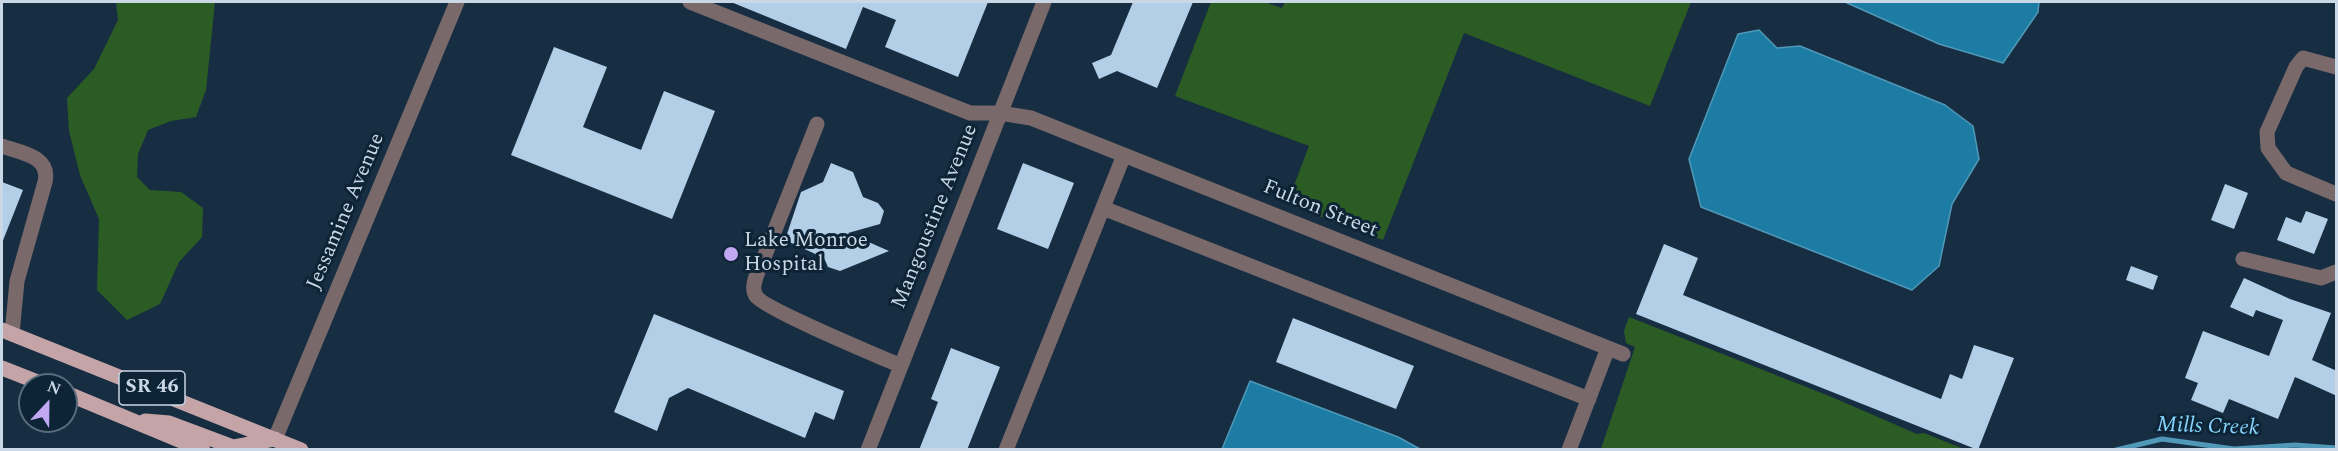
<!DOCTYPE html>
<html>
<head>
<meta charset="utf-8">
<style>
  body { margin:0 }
  #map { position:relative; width:2338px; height:451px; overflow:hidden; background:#172e42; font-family:Spectral,serif }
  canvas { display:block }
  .frame { position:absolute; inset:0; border:3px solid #cad8e5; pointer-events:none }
  .north { position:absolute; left:18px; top:373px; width:60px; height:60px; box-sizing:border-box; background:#0d2437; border:2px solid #596c7d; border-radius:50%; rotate:22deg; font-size:16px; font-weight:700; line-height:24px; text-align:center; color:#cad8e5 }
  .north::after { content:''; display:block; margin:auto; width:21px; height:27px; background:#c1a8f3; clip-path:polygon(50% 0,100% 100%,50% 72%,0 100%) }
</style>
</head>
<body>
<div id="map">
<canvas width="2338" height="451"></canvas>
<div class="frame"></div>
<div class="north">N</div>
</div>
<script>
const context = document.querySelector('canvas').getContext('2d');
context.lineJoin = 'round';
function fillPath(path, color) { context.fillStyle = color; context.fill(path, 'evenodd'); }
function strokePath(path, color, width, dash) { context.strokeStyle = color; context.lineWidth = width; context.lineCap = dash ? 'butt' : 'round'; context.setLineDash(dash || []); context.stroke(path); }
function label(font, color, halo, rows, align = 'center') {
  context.font = font + ' Spectral,serif'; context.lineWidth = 6; context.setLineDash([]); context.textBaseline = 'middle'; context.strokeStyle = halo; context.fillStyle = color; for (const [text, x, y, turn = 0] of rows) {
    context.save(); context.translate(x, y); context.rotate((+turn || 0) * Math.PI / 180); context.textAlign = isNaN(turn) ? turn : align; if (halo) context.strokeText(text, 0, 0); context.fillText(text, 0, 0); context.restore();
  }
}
fillPath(new Path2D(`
  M116,2H215L206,90L196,117L171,121L148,130L138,154L137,177L150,190L181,192L203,208L202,237L179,262L160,304L127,320L97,290L99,219L80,175L69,131L67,98L94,69L118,20Z
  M1211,2H1264L1282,8L1285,2H1691L1650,106L1464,33L1383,240L1287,204L1309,146L1175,96Z
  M1629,317L1834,398L1917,434L1924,433L1964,449H1601L1635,347L1626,343L1624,331Z`), '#2b5c24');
const water = new Path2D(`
  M1845,2H2039L2038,12L2003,63L1939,44Z
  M1759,30L1777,48L1800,46L1945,105L1973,126L1979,159L1952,204L1939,266L1912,290L1701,207L1689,159L1738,34Z
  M1250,381L1398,437L1420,449H1222Z`);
fillPath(water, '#1c7ca4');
strokePath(water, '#5098b8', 1.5);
strokePath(new Path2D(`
  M2116,450L2162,439L2234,449L2295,445L2336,448`), '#5098b8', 5);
fillPath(new Path2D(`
  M731,2H988L958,77L885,47L896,20L863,7L846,49Z
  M1133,2H1193L1157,88L1117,71L1099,79L1092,63L1111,55Z
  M554,47L607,67L583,127L641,150L664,91L715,111L672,219L511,155Z
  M831,163L853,172L863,197L878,203L884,211L880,224L848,233L889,251L840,271L828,267L824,258L785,240L801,192L823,182Z
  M1023,163L1074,183L1048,249L997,229Z
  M2,182L23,190L2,243Z
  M2225,184L2248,193L2234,229L2211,220Z
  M2306,211L2328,219L2314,254L2277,240L2286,217L2301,223Z
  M1664,244L1698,258L1683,295L1941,399L1950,374L1962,379L1974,345L2014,358L1978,450L1636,314Z
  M2131,266L2158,276L2153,290L2126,280Z
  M2244,278L2290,299L2331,313L2312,360L2337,371V396L2295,377L2278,419L2229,399L2223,413L2191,400L2198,383L2185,378L2203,331L2269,356L2283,320L2256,310L2253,317L2230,307Z
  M654,314L844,391L834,420L815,412L805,438L688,388L669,398L657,431L614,412Z
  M1293,318L1414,366L1396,409L1276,362Z
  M951,348L1000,367L967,450H919L938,402L931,399Z`), '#b3cfe8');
strokePath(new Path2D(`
  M690,2L970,113H1000L1031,118L1623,354
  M2336,67L2303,58L2296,67L2267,132L2268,148L2286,173L2336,194
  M817,124L761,265C757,274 750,287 756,296C763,308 878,356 899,365
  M2,146C21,153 51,156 45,182L17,281L12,334
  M1103,208L1589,399
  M2243,259L2321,278L2336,272
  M275,439L457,2
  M868,450L1044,2
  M1006,450L1124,155
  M1569,450L1608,348`), '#79696a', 15);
strokePath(new Path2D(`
  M2,330L301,450
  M2,368L45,385
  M66,393L203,450
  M145,421L169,423L233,447L275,439`), '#c5a4a8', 15);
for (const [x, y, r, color] of [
  [731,254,8,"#c1a8f3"]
]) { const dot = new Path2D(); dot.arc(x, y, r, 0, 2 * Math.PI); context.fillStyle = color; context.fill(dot); strokePath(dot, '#0d2437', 2); }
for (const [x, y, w] of [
  [152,388,66]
]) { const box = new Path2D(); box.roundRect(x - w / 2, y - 17, w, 34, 4.5); context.fillStyle = '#0d2437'; context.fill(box); strokePath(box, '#cad8e5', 1.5); }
label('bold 20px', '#cad8e5', null, [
  ["SR 46",152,388]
]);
label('21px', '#cad8e5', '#0d2437', [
  ["Fulton Street",1320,210,22],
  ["Jessamine Avenue",347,212,-67],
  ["Mangoustine Avenue",936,217,-68]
]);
label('21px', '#cad8e5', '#0d2437', [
  ["Lake Monroe",744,242],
  ["Hospital",744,266]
], 'left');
label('italic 22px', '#85d4fc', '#0d2437', [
  ["Mills Creek",2208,428,2]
]);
</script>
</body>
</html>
